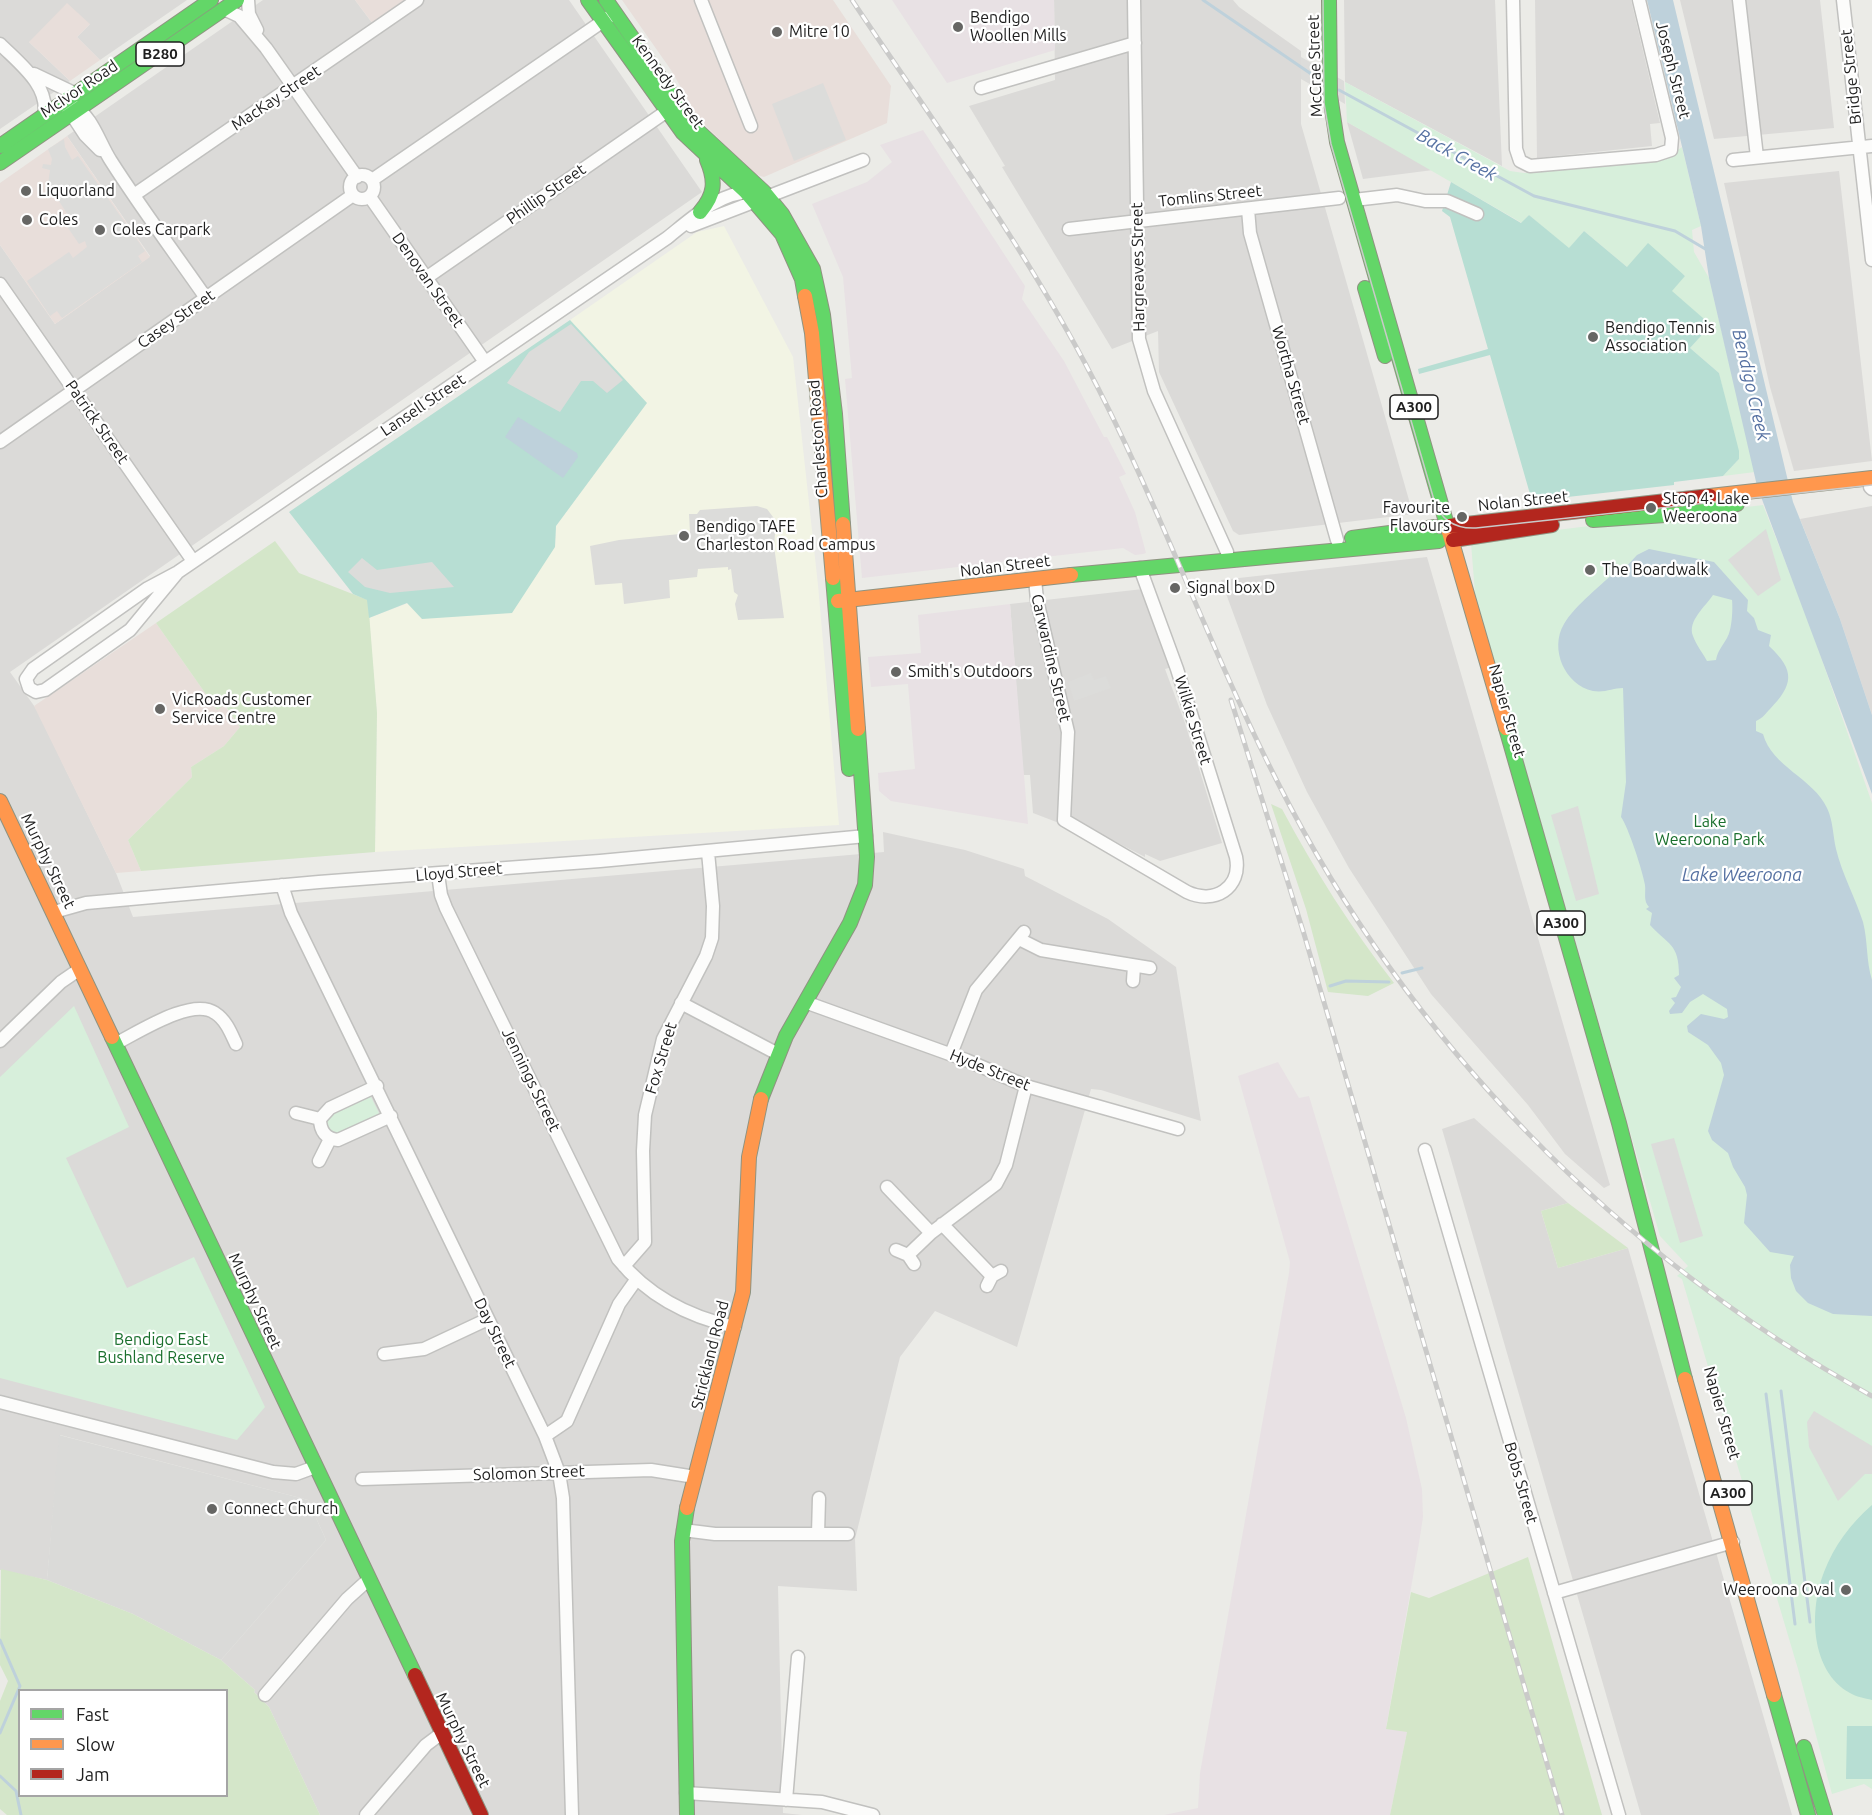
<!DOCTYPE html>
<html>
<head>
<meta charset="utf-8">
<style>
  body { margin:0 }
  #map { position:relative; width:1872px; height:1815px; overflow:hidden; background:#ebebe7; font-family:Ubuntu,sans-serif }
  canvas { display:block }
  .legend { position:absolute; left:18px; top:1689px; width:210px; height:108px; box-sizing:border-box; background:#fff; border:2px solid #a5a5a5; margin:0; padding:8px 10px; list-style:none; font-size:18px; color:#1e1e1e }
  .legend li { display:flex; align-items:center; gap:12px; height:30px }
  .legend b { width:30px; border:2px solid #a5a5a5 }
</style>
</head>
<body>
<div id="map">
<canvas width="1872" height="1815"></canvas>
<ul class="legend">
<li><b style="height:8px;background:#63d668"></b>Fast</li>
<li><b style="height:8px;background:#ff974d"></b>Slow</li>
<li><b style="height:8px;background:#b3261e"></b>Jam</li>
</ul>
</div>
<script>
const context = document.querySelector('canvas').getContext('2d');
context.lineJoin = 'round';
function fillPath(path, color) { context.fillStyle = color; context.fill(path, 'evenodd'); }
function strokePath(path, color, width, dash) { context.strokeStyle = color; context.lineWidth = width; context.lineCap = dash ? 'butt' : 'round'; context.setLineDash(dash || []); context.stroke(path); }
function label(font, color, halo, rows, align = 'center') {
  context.font = font + ' Ubuntu,sans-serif'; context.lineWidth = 4.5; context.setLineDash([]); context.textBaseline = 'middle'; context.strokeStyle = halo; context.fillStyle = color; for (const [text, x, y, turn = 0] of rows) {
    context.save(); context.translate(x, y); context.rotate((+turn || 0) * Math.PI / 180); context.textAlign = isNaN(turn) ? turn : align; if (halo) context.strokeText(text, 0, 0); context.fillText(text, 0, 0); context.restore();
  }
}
fillPath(new Path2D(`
  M0,0H187L100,60L77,37L90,24L29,42L70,81L0,129Z
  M263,0H355L373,24L407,0H569L702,192L10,672L37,710L116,873L133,917L884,852L883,832L965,850L1024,869L1025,876L1108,919L1176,967L1201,1121L1101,1090L1091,1089L1017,1347L935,1311L900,1357L855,1539L857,1591L778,1586L783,1813L802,1815H320L269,1707L254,1692L255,1690L221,1660L326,1540L308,1500L60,1435L47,1580L0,1570V245L55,324L150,256L67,136Z
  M1054,0H1233L1239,7L1301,51V124L1413,514L1239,535L1233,531L1159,372L1158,331L1112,349L1002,167L1005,166L969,106L1055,80Z
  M1344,0H1495L1502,166L1345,82Z
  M1535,0H1631L1660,123L1650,124L1652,146L1537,158Z
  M1680,0H1820L1834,128L1714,139Z
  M1347,122L1396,149L1433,170L1363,179Z
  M1839,171L1872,461L1794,471L1770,387L1724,183Z
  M1872,506V715L1840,619L1800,519Z
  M1427,557L1610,1185L1604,1188L1565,1154L1528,1105L1431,994L1349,868L1307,792L1267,705L1221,580Z
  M1143,589L1172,667L1165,669L1185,723L1222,843L1160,861L1145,854V857L1070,818L1059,823L1033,813L1030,775H1023L1010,604Z
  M1474,1118L1568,1203L1541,1211L1558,1268L1628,1248L1792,1815H1641L1442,1129Z`), '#dbdad8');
fillPath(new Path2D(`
  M355,0H407L373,24Z
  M622,0H833L891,86L887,123L764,177L760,176L752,172L699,119L671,70Z
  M67,3L90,24L77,37L100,60L70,81L29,42Z
  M67,136L150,257L55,324L0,245V183Z
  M156,623L217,710L224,705L240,727L224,746L191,767L192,777L128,840L141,871L116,873L34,706Z`), '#e8deda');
fillPath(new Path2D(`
  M892,0H1054L1055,50L947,83Z
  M923,130L1025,286L1022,299L1064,361L1104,437H1107L1126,474L1119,477L1135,512L1146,553L1143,554L1135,555L1123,548L862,578L845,379L852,378L843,277L812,204L867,182L892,162L880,145Z
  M1010,604L1028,824L891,801L879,791L878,773L915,769L908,684L871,687L868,657L921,653L918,615Z
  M1278,1062L1299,1098L1309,1096L1406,1418L1422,1489L1423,1517L1419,1543L1386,1728L1407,1732L1390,1815H1164L1198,1808L1200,1773L1289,1273L1290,1262L1238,1076Z`), '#e8e1e4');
fillPath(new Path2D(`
  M724,226L793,357L818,585L839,825L375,852L377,713L369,618L555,547L556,526L646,403L570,320L697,232Z`), '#f2f4e4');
fillPath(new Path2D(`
  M59,1435L308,1500L326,1540L221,1660L133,1614L47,1580Z`), '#dadad8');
fillPath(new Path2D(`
  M275,541L299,573L368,600L377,713L375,852L141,871L128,840L192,777L191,767L224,746L240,727L225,705L217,710L156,623Z
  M1271,804L1282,809C1315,871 1351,928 1394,983L1368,996L1328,992L1306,909Z
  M1568,1203L1628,1248L1558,1268L1541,1211Z
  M1528,1557L1602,1815H1390L1407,1732L1386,1729L1411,1592L1429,1598Z
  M1,1569L47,1580L133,1614L221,1660L255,1690L254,1692L269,1707L320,1815H7L0,1809V1701L8,1681L0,1665ZM20,1690H226V1796H20Z`), '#d4e6c9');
fillPath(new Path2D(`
  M1345,82L1510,171L1524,173L1666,159L1682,147L1701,226L1692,230L1694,252L1709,278L1755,472L1723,476L1739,459L1719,373L1690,348L1710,325L1671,291L1685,275L1627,267L1584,231L1569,249L1529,215L1522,223L1347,122Z
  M1763,505L1807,617L1872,803V1789L1864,1784L1832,1794L1798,1669L1682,1279L1677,1276L1688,1266L1660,1236L1475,593L1471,543L1507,536Z
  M74,1006L129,1127L66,1158L127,1288L194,1257L265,1407L237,1440L0,1378V1077Z
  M370,1095L380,1115L375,1121C362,1120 349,1127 340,1136L327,1131L325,1117L334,1110L338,1112C349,1107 358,1098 370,1095Z`), '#d7efdb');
fillPath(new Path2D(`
  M1451,182L1521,223L1529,215L1569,248L1584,231L1627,267L1648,243L1685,276L1672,291L1711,325L1690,348L1719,373L1739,451V459L1723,476L1674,482V485L1532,501L1490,355L1419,374L1418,369L1488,349L1450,217L1442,211Z
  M570,320L647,403L556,526L555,547L512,613L422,619L407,603L369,618L367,600L353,594L289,512Z
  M1872,1505V1700C1865,1698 1856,1697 1850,1693C1810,1671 1809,1610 1824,1572C1834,1546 1851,1523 1872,1505Z
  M1847,1726H1872V1779H1846Z`), '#b7ded3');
fillPath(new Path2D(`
  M1301,57L1344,81L1345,104L1301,79Z
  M823,83L846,140L794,161L772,104Z
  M64,139L65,147L72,160L78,156L145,251L138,256L142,262L62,318L57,311L50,316L27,281L69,252L73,258L87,247L85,241L79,244L62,219L68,215L48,184L50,170L42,168L43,164L51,165L52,159L48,149Z
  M571,324L623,380L607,393L593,381H581L560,412L507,383L529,352Z
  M757,506L767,509L776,521L774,546L784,618L738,620L735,604L738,595L734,592L731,569L728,570V567L698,569L697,577L669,580L670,598L624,604L622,583L595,585L590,546L619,540L690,533L689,514H697L700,510Z
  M1766,529L1781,580L1758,596L1728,560Z
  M362,558L377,570L432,562L454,587L390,593L365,587L348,572Z
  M1091,673L1094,680L1106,676L1111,688L1074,701L1068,682Z
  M1578,806L1599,894L1576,901L1551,815Z
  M1674,1138L1703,1236L1680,1243L1651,1144Z
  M1814,1411L1872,1446V1474H1865L1838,1501L1809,1447L1807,1422Z`), '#dcdcda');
fillPath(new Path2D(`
  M1647,0H1673L1793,502L1840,619L1872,715V794L1757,486L1709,278L1701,226Z
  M518,417L577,453L578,457L563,478L505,437Z
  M1649,549L1714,562L1748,600L1747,611L1754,618L1758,630L1771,635L1769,646C1796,671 1793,685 1770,709C1765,714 1763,718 1756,721V731L1763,734C1772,767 1813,778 1827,808C1833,820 1833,836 1836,849C1842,874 1855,897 1863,922C1868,941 1866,961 1872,980V1316L1833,1314L1808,1303L1796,1291L1791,1278L1790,1265L1794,1256L1770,1252L1744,1223L1747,1195L1745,1187L1733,1167L1728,1153L1712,1140L1708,1131L1724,1075L1721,1063L1708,1045L1688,1032L1687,1026L1701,1014L1724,1019L1728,1017L1727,1009L1703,994L1690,1002L1682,1013L1670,1014L1669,1011L1675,1003L1671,998L1676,997L1681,987L1674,978L1679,975C1679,943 1668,945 1650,925L1652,913L1646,909L1649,907C1643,900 1646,894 1645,885C1643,872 1628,826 1621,817L1626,782L1623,688C1613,688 1605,693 1593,691C1565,685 1549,649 1564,624C1575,605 1603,584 1619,568H1625L1637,555ZM1713,595L1732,600C1733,609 1732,630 1727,638C1722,647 1718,650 1716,660L1707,661C1703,653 1696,645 1693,636C1687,621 1706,606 1713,595Z`), '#bed1db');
strokePath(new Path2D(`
  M1203,0L1320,80
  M1339,90L1534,196L1675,231L1707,250
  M1402,973L1422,968
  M1330,986L1346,981L1389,982
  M1781,1391L1810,1622
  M1766,1394L1795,1624
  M0,1640L20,1686L0,1733
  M0,1776L16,1791L21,1815`), '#bed1db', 3);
const street = new Path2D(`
  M248,0L249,14L257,30
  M701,0L751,126
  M1134,0L1139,339L1154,391L1227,552
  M1513,0L1516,149L1520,161L1530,166L1656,155L1671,150L1672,138L1639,0
  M1739,0L1757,157
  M1843,0L1872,260
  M224,9L239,16L266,48L357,177
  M0,44C20,64 50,86 44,116
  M34,74L76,94
  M981,88L1135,43
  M72,105C93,116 99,143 111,161C141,208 174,252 206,298
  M68,109L85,135L100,150
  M1733,160L1872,146
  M350 187a12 12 0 1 1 24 0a12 12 0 1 1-24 0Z
  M372,180L609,17
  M134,195L417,0
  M370,197L485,362
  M1354,200L1397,195L1425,201H1447L1477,214
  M1248,209L1250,233L1337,540
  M691,226L863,160
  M1069,229L1339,198
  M426,278L667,111
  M0,284L193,561
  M0,442L353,195
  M1870,487L1872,489
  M178,572L130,630L45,690L36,692L29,688L26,679L33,669L148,588L178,572L667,238C691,219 719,192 751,192
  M1035,579L1037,600L1068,732L1064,820L1187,892C1214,905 1242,888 1236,857L1177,669L1140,568
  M438,874L441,895L446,908L618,1259C648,1296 689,1317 735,1327
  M282,885L291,913L545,1436L559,1473L563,1498L572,1815
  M54,912L86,903L319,882L600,861L866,836
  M1019,939L1041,950L1150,968
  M1133,981L1134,966
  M805,1002L966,1060L1026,1086L1178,1129
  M681,1003L778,1054
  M0,1041L61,982L80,969
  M115,1044C139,1032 192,997 215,1013C226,1020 231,1033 236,1044
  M951,1054L976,990L1024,932
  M377,1086L330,1108L320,1119C320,1131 326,1139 338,1140L391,1116
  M296,1113L320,1119
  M1425,1150L1619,1815
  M319,1161L330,1139
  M887,1187L931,1233
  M942,1224L992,1276
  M896,1250L908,1255L914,1264
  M908,1255L931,1233L996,1184L1006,1165L1026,1086
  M624,1266L645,1242L643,1151L645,1115L663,1039L706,956L712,938L713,906L708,852
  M987,1286L992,1276L1001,1271
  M384,1354L424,1349L488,1319
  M0,1402L273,1472L296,1474L315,1467
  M545,1436L567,1421L619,1304L636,1280
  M362,1479L651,1470L695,1477
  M683,1530L715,1534H848
  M818,1534L819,1498
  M1554,1593L1733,1542
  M265,1695L347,1599L368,1580
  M686,1793L822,1802L873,1815
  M786,1800L798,1657
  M366,1815L426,1745L442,1733`);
const fast = new Path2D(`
  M588,0L683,133L746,192L782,234L802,279L805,296
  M606,0L696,129L764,192L782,214L813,269L823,315L835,414L843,524
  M1329,0L1330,95L1337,142L1449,532
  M0,146L211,0
  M0,163L237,0
  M700,212C715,195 716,181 707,160
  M1365,288L1385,356
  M1593,520L1665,515L1737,504
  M1352,538L1435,527
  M1071,575L1439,541
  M833,578L849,769
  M1506,728L1619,1123L1685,1379
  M112,1037L415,1675
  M761,1099L786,1036L850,923L865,885L867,857L858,729
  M1774,1695L1808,1815
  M1804,1747L1825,1815
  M687,1815L682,1541L687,1508`);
const slow = new Path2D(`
  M805,296L812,333L833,578
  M1710,496L1872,478
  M843,524L858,729
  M1449,532L1506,728
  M838,601L1071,575
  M0,801L112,1037
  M1685,1379L1774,1695
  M687,1508L743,1292L749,1157L761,1099`);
const jam = new Path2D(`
  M1449,526L1710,496
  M1453,540L1552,525
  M415,1675L481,1815`);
strokePath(street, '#c1c1bf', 15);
strokePath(fast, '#8f9381', 16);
strokePath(slow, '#8f9381', 16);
strokePath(jam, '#8f9381', 16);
strokePath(street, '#fcfcfb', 12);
strokePath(fast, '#63d668', 14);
strokePath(slow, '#ff974d', 14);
strokePath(jam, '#b3261e', 14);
strokePath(new Path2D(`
  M1323,0L1324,103L1331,144L1434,500C1441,521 1455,529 1476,528L1872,485`), '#cacac9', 1.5);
const rail = new Path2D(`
  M852,0C932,120 1018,237 1086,365C1158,500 1208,646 1278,783C1409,1042 1618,1256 1872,1396
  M1231,700L1304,934L1562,1815`);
strokePath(rail, '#cacac9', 5);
strokePath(rail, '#fff', 3, [9]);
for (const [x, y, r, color] of [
  [958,27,6,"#666664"],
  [777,32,6,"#666664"],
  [26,191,6,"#666664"],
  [27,220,6,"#666664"],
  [100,230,6,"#666664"],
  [1593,337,6,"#666664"],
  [1651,508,6,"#666664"],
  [1462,517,6,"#666664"],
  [684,536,6,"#666664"],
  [1590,570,6,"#666664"],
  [1175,588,6,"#666664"],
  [896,672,6,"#666664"],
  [160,709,6,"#666664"],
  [212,1509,6,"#666664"],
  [1846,1590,6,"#666664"]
]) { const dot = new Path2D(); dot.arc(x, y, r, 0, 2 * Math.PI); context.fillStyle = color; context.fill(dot); strokePath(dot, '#fff', 2); }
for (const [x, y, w] of [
  [160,54,48],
  [1414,407,48],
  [1561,923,48],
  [1728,1493,48]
]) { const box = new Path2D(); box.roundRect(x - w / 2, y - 12, w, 24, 4.5); context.fillStyle = '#fff'; context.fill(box); strokePath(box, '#1e1e1e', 1.5); }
label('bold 15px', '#1e1e1e', null, [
  ["B280",160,54],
  ["A300",1414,407],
  ["A300",1561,923],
  ["A300",1728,1493]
]);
label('16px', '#1e1e1e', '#fff', [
  ["Bendigo",970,18],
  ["Woollen Mills",970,36],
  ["Mitre 10",789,32],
  ["Liquorland",38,191],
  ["Coles",39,220],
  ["Coles Carpark",112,230],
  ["Bendigo Tennis",1605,328],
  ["Association",1605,346],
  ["Stop 4: Lake",1663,499],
  ["Weeroona",1663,517],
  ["Favourite",1450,508,"right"],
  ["Flavours",1450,526,"right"],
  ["Bendigo TAFE",696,527],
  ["Charleston Road Campus",696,545],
  ["The Boardwalk",1602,570],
  ["Signal box D",1187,588],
  ["Smith's Outdoors",908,672],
  ["VicRoads Customer",172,700],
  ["Service Centre",172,718],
  ["Connect Church",224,1509],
  ["Weeroona Oval",1834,1590,"right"]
], 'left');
label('16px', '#1e1e1e', '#fff', [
  ["McCrae Street",1315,66,-92],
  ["Joseph Street",1673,70,76],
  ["Bridge Street",1851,77,-96],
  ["Kennedy Street",668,82,54],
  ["McIvor Road",79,89,-34],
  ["MacKay Street",276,98,-34],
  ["Phillip Street",546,194,-35],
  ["Tomlins Street",1210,196,-6],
  ["Hargreaves Street",1138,267,-91],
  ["Denovan Street",428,280,55],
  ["Casey Street",176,319,-35],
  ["Wortha Street",1291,375,74],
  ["Lansell Street",423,405,-34],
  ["Patrick Street",97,422,55],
  ["Charleston Road",818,439,-94],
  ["Nolan Street",1523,501,-6],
  ["Nolan Street",1005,566,-7],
  ["Carwardine Street",1051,658,77],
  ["Napier Street",1507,711,74],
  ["Wilkie Street",1193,720,73],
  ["Murphy Street",48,861,64],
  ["Lloyd Street",459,872,-5],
  ["Fox Street",661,1058,-73],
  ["Hyde Street",990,1070,22],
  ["Jennings Street",531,1080,64],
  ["Murphy Street",255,1301,65],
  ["Day Street",495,1333,64],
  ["Strickland Road",710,1355,-76],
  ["Napier Street",1722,1413,74],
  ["Solomon Street",529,1473,-2],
  ["Bobs Street",1521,1483,74],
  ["Murphy Street",463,1740,64]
]);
label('16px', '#196f2c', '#fff', [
  ["Lake",1710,822],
  ["Weeroona Park",1710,840],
  ["Bendigo East",161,1340],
  ["Bushland Reserve",161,1358]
]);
label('italic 18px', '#5671a2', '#fff', [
  ["Back Creek",1457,155,29],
  ["Bendigo Creek",1751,385,77],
  ["Lake Weeroona",1742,875]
]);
</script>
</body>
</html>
